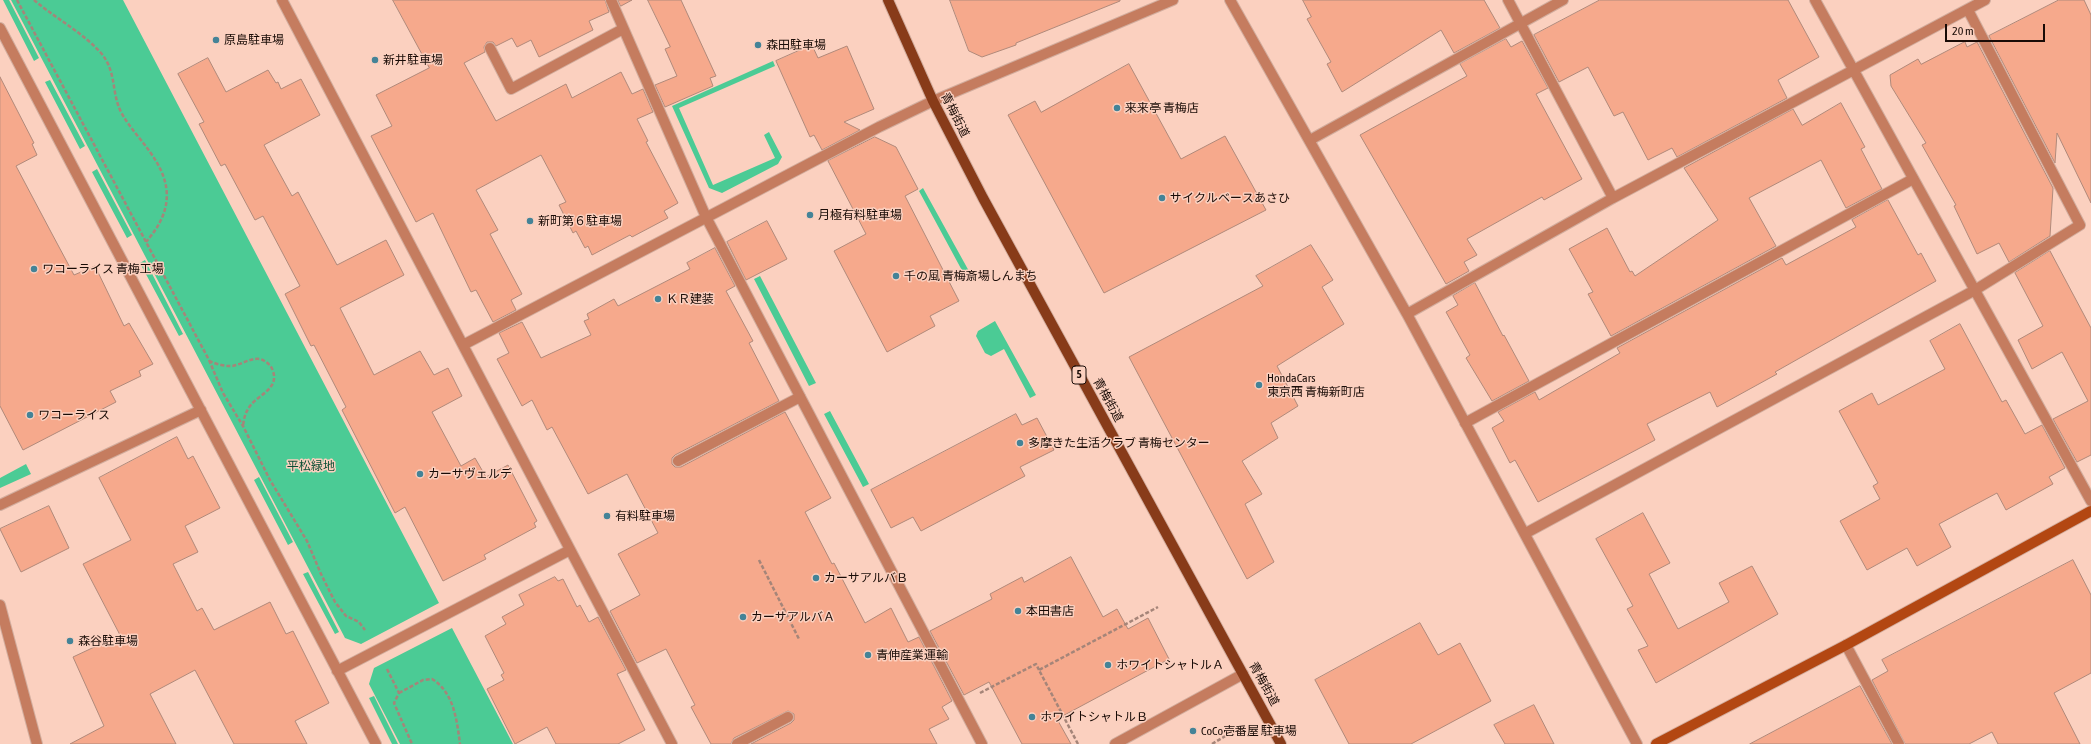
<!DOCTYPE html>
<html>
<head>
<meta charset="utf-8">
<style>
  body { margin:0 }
  #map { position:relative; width:2091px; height:744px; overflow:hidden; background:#fbd0bf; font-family:"Asap Condensed",sans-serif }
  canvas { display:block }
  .scale { position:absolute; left:1945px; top:24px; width:100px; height:18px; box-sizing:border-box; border:2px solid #190b06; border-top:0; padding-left:5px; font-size:12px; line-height:14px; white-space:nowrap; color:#190b06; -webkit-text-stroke:3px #fbd0bf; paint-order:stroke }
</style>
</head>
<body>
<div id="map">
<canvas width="2091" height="744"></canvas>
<div class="scale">20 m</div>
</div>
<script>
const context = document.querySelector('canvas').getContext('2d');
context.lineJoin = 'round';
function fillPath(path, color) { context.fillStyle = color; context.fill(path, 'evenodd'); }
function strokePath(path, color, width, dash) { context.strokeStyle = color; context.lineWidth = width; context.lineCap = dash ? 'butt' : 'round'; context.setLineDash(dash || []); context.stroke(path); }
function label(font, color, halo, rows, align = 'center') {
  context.font = font + ' "Asap Condensed","Noto Sans JP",sans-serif'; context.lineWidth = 3; context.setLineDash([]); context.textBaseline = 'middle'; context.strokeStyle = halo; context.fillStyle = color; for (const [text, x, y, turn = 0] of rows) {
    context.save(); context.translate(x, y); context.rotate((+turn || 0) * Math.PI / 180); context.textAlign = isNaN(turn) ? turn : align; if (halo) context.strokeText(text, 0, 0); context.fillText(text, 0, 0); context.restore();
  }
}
fillPath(new Path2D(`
  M3,0H9L39,58L34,61Z
  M11,0H123L439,603L361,644L345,638Z
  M773,61L775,66L679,108L713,185L775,158L764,135L769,132L782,157L778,164L722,193L709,188L672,106Z
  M50,80L85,146L80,149L45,82Z
  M97,169L132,235L127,238L92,172Z
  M923,188L970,273L965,276L919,191Z
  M145,260L183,334L179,336L140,263Z
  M760,276L816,383L809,386L754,279Z
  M995,321L1036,395L1030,398L1004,349L991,356L985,353L976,336L978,331Z
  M830,411L869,484L863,487L824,414Z
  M26,464L31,474L0,488V478Z
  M259,477L293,542L288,545L254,480Z
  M308,572L339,632L335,634L303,574Z
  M452,628L513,744H400L369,684L374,668Z
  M374,696L398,744H392L369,698Z`), '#4bcb95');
const building = new Path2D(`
  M393,0H605L609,12L589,21L593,30L539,57L531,40L517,47L512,38L496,46L493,42H487L484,47L485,52L464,63L496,121L566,84L572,98L621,72L632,94L643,89L653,112L637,119L648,141L646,142L678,203L664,211L668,218L632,237L630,235L592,255L588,246L585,248L576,231L573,233L559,205L566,202L541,155L476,190L498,230L490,234L522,294L511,300L516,310L493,322L476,290L471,292L433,213L416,222L371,136L392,126L376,95L429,68Z
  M618,0H632L621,6Z
  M648,0H681L716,76L710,78L713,86L665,107L655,85L677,76L665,49L670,47Z
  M950,0H1120V1L1016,43V45L982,57L969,51Z
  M1303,0H1484L1500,28L1454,53L1441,30L1342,92L1327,64L1331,62L1307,19L1311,17Z
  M1600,0H1788L1819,57L1778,80L1787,98L1677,157L1672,148L1648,160L1623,112L1614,116L1588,67L1559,82L1534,35Z
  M2059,0H2084L2091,15V203L2057,133L2055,163L1989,36Z
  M1506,39L1511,47L1522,41L1548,88L1536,94L1582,179L1544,200L1542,197L1467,239L1477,255L1464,262L1469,271L1446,284L1360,135L1467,76L1460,64Z
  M1965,42L1967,47L1977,42L2053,188L2050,236L2009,262L1999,243L1977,254L1954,206L1956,205L1922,145L1926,143L1891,86L1890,75L1918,59L1921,64Z
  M812,45L818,58L847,46L874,109L844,122L860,130L822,150L814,135L810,137L776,61Z
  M208,58L226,92L268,70L276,83L278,82L281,89L301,79L320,115L264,145L292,196L298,192L337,265L386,240L404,275L340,308L374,375L420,351L434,375L448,368L462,396L432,412L461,466L475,458L486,477L508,465L537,521L534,523L536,527L484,555L486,559L443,581L405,507L395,513L342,410L346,407L314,345L311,346L285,294L300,286L263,216L255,220L225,164L221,166L199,124L204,122L178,74Z
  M1129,64L1181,159L1225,136L1266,210L1104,293L1008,115L1035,101L1041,112Z
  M0,77L34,143L32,144L37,155L16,166L51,232L74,275L95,266L124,326L129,323L153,364L139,371L141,376L110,391L116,402L23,450L0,406Z
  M1841,103L1865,147L1861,149L1882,189L1846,208L1821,160L1749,198L1776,246L1611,336L1588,294L1593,292L1569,249L1607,228L1630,272L1632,271L1635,276L1718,220L1684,168L1793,109L1802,125Z
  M875,137L896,147L918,189L905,196L959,301L930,316L935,326L887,352L834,251L866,234L828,161Z
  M1888,200L1918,255L1921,253L1936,281L1775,372L1777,374L1717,407L1710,392L1647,424L1655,440L1538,502L1515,460L1510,463L1492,428L1504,421L1498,412L1535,392L1539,400L1620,353L1617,348L1782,258L1786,265L1856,227L1852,220Z
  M767,221L787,259L746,280L727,242Z
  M1311,245L1333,280L1322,287L1344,324L1277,366L1298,406L1271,423L1278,438L1242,461L1262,494L1245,504L1274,562L1247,579L1129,357L1263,286L1256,276Z
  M715,248L735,286L726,291L753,341L749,343L779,401L675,455L672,458V464L675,467H681L785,412L831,498L805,512L832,564L834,563L865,623L891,608L908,642L919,637L952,701L942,707L949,719L929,729L937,744H751L791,723L794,720V714L788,711L734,738L731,744H711L691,707L695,705L666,649L637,663L610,611L640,595L618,554L658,533L627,474L588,494L552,427L547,430L532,400L522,406L497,359L509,353L499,333L522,322L541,358L591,335L584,321L589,319L587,314L614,299L618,306L690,269L687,263Z
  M2050,251L2091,328V455L2077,462L2053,419L2088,401L2062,352L2032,369L2018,340L2043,326L2015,273Z
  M1475,283L1503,336L1504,335L1529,381L1492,401L1466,358L1470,355L1446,312L1458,305L1453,296Z
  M1960,324L2002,402L2006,400L2025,434L2042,425L2065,468L2049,477L2053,484L2006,510L1997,493L1939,524L1951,547L1917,566L1907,548L1867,570L1840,521L1880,499L1873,486L1878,483L1839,411L1872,393L1878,405L1945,369L1930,341Z
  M1016,414L1022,425L1037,418L1054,450L1020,467L1025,476L921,531L913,517L891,528L871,490Z
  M177,437L188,459L193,456L220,508L185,526L198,552L173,564L197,611L202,608L214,630L270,602L286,634L293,631L329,703L295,721L307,744H234L195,670L150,694L176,744H70L104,726L73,657L120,635L83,564L131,540L99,478Z
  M49,506L69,548L21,572L0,529Z
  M1643,513L1670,563L1649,574L1678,629L1729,602L1719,583L1752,566L1778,614L1656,683L1638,650L1648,646L1627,609L1633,606L1596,539Z
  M1071,557L1103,617L1117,609L1128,629L1148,618L1169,659L1057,719L1071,744H1022L989,682L964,695L930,631L992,599L990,594L1022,577L1024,582Z
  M2073,560L2091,595V673L2054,693L2080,744H1998L1992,732L1969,744H1905L1872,680L1888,671L1882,660Z
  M555,577L558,581L563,579L577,607L580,605L589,622L598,617L626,670L617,674L645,730L618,744H556L547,727L515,744L487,689L504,680L501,675L504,673L485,636L506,624L502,617L524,605L519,595Z
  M1420,623L1438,655L1460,643L1491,701L1411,744H1349L1315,680Z
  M1860,686L1892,744H1750Z
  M1534,705L1554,744H1505L1494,725Z`);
fillPath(building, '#f6a98c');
strokePath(building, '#b0897a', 1);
const lane = new Path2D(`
  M490,48L511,89L623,29
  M1310,140L1563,0
  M1465,423L1913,179
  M678,461L800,397
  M737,744L788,717`);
const street = new Path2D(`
  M282,0L672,744
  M611,0L706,217L982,744
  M1230,0L1407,314L1637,744
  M1508,0L1613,198
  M1815,0L2091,501
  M0,28L376,744
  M1407,314L1613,198L1985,0
  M463,345L879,127L933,101L1173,0
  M0,505L201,410
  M1526,533L1975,290L2080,225L1968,10
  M0,605L37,744
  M1846,645L1899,744
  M337,671L570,550
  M1115,744L1243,674`);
const secondary = new Path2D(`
  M1656,744L1846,645L2091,511`);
const primary = new Path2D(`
  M888,0L933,101L983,198L1281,744`);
strokePath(lane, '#d2ad9e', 12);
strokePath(street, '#d2ad9e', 12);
strokePath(secondary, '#d2ad9e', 12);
strokePath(primary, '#d2ad9e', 12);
strokePath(new Path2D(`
  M17,0L209,360L223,393L243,426L270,480L307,541L321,574L335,602L346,616L359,622L365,630
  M34,0C55,18 82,32 101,53C117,72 111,92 121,112C129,127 141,139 150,152C174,185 172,212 146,242
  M209,361C217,364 228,368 236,365C244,363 251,358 260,359C266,361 271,365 273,371C279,389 259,394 250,406C245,413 244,418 243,426
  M759,560L799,639
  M387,669L399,693L394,703L412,744
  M399,693L423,680L432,679C454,692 457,721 460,744
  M980,693L1036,664L1039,670
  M1078,744L1039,670L1158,607
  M1212,744L1227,735`), '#a58579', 2.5, [4, 2]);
strokePath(lane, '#c57c5f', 10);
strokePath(street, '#c57c5f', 10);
strokePath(secondary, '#b34712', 10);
strokePath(primary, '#883b19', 10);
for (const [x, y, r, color] of [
  [216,40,4,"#448397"],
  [758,45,4,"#448397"],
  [375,60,4,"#448397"],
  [1117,108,4,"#448397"],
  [1162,198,4,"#448397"],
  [810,215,4,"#448397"],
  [530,221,4,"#448397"],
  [34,269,4,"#448397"],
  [896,276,4,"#448397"],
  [658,299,4,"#448397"],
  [1259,385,4,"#448397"],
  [30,415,4,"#448397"],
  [1020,443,4,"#448397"],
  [420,474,4,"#448397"],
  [607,516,4,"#448397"],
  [816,578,4,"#448397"],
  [1018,611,4,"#448397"],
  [743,617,4,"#448397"],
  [70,641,4,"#448397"],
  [868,655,4,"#448397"],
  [1108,665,4,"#448397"],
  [1032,717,4,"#448397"],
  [1193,731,4,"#448397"]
]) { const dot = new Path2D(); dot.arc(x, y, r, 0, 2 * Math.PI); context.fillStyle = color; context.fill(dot); strokePath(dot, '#fbd0bf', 1.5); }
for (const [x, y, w] of [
  [1079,375,14]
]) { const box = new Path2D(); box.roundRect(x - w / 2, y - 9, w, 18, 3); context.fillStyle = '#fbd0bf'; context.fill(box); strokePath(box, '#190b06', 1); }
label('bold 11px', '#190b06', null, [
  ["5",1079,375]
]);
label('12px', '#190b06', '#fbd0bf', [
  ["原島駐車場",224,40],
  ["森田駐車場",766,45],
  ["新井駐車場",383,60],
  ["来来亭 青梅店",1125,108],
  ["サイクルベースあさひ",1170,198],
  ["月極有料駐車場",818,215],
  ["新町第６駐車場",538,221],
  ["ワコーライス 青梅工場",42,269],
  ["千の風 青梅斎場しんまち",904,276],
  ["ＫＲ建装",666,299],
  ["HondaCars",1267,378],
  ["東京西 青梅新町店",1267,392],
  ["ワコーライス",38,415],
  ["多摩きた生活クラブ 青梅センター",1028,443],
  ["カーサヴェルデ",428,474],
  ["有料駐車場",615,516],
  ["カーサアルバＢ",824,578],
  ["本田書店",1026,611],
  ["カーサアルバＡ",751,617],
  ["森谷駐車場",78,641],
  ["青伸産業運輸",876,655],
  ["ホワイトシャトルＡ",1116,665],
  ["ホワイトシャトルＢ",1040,717],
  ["CoCo壱番屋 駐車場",1201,731]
], 'left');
label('12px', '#190b06', '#fbd0bf', [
  ["青梅街道",955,115,63],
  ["青梅街道",1108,400,61],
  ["青梅街道",1264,684,61]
]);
label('12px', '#094e34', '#fbd0bf', [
  ["平松緑地",311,466]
]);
</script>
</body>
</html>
